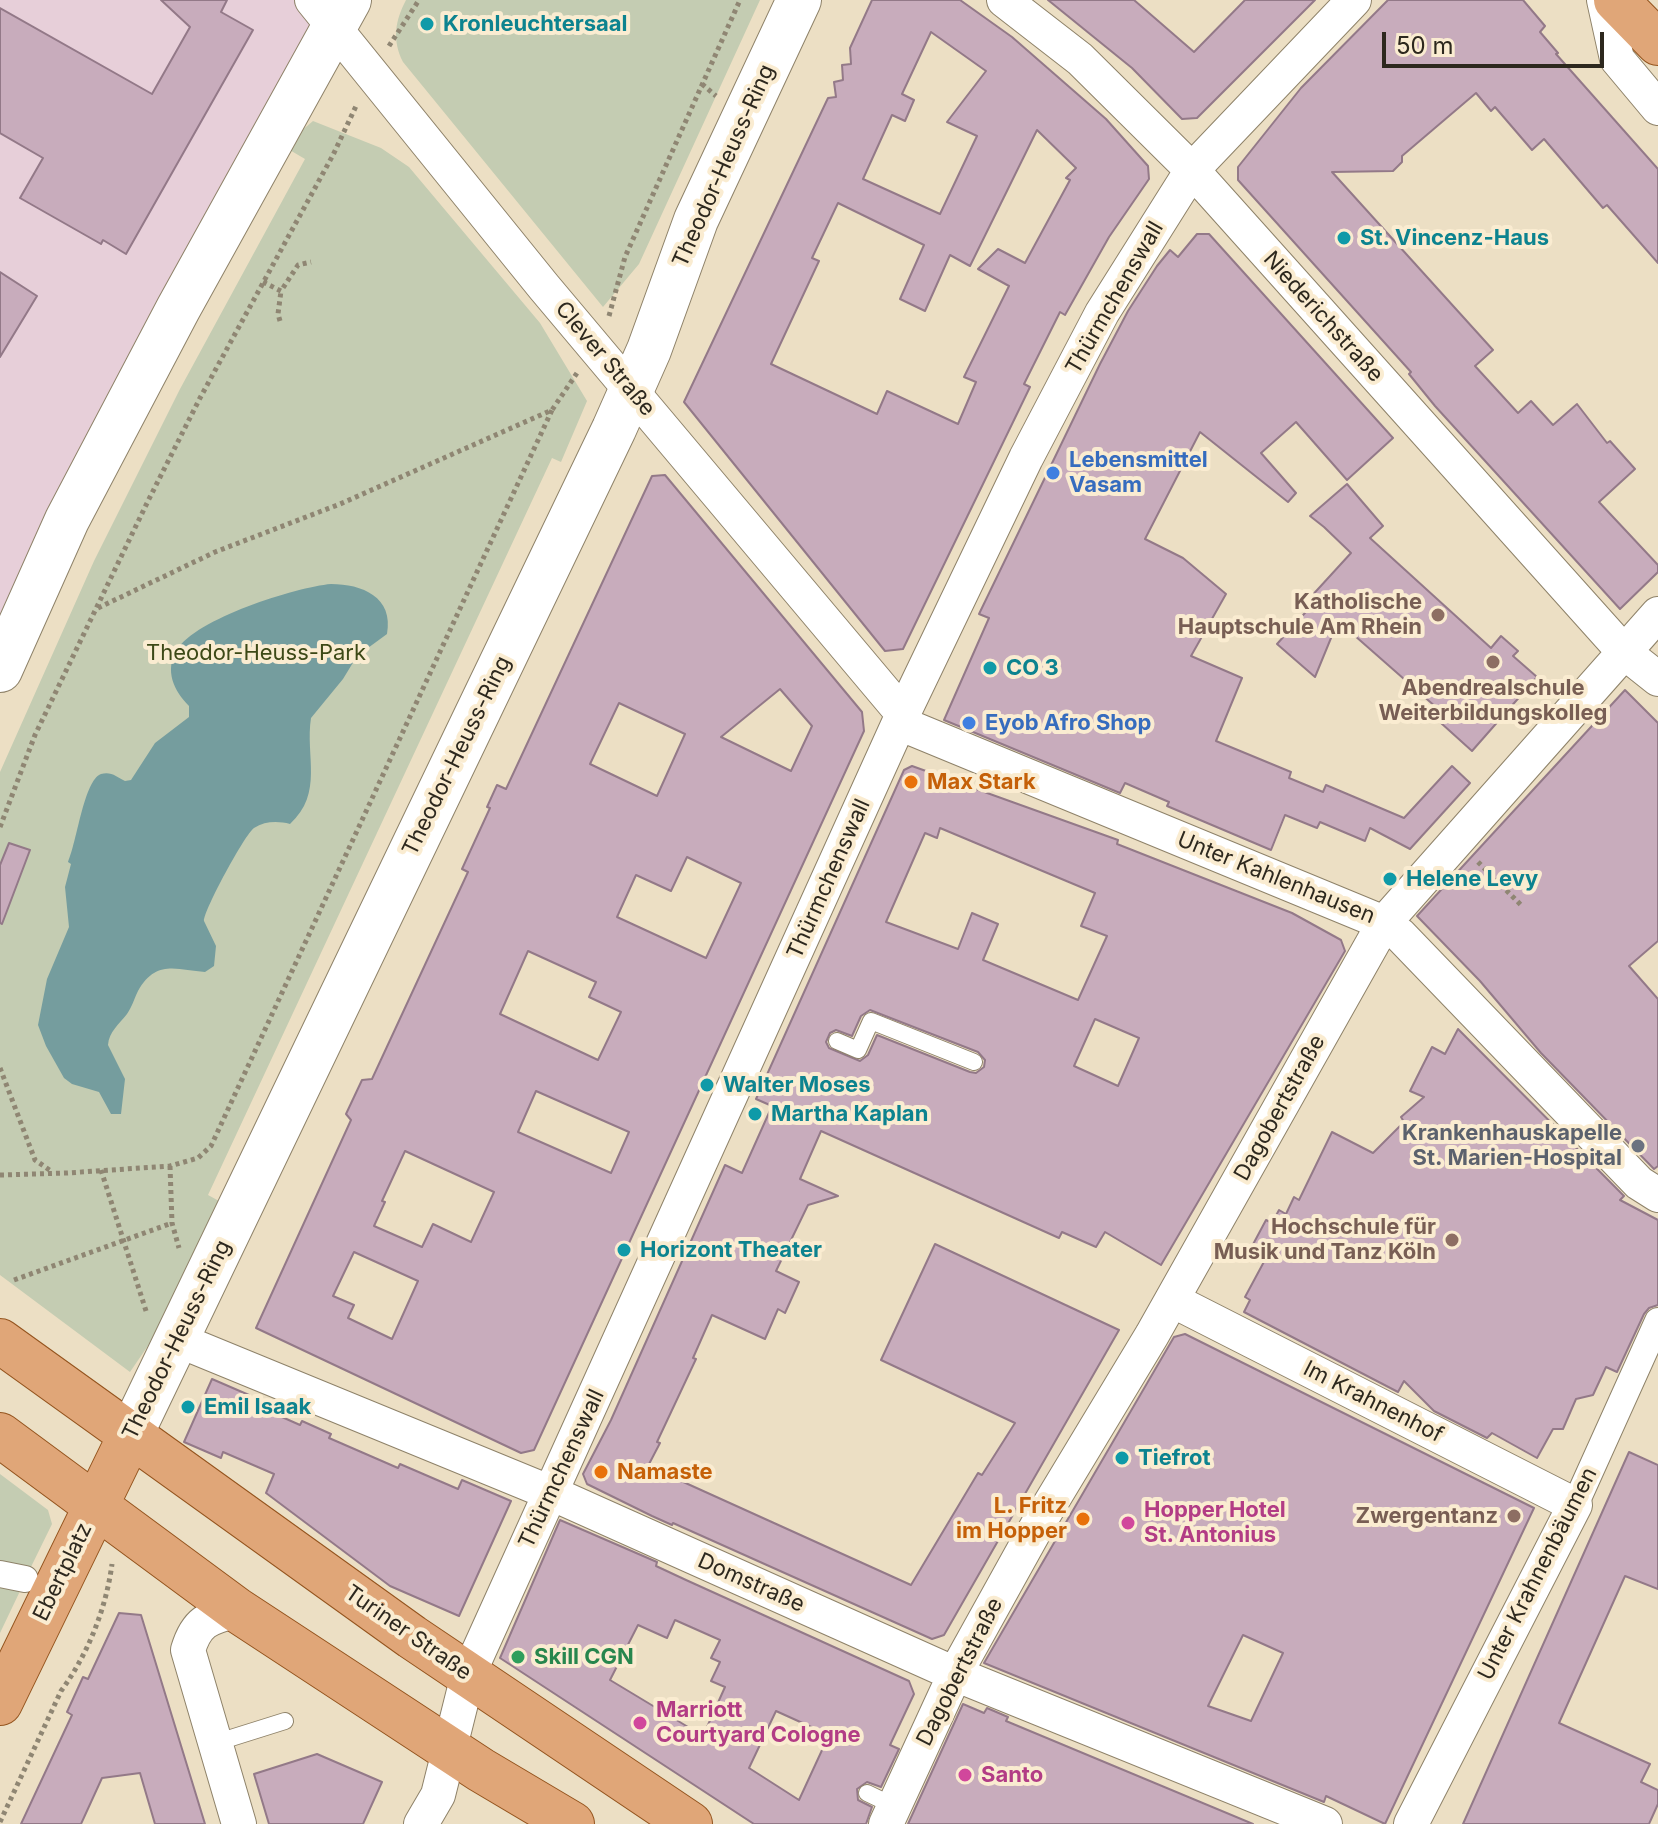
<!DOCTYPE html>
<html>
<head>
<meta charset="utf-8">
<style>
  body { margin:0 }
  #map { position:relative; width:1658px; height:1824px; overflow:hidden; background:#ecdfc4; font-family:Inter,sans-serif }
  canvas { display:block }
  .scale { position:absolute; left:1382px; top:32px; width:222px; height:36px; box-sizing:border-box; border:4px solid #2d281e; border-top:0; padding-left:10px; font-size:24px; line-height:28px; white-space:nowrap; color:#2d281e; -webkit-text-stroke:6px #faecd1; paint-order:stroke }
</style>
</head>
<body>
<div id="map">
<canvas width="1658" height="1824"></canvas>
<div class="scale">50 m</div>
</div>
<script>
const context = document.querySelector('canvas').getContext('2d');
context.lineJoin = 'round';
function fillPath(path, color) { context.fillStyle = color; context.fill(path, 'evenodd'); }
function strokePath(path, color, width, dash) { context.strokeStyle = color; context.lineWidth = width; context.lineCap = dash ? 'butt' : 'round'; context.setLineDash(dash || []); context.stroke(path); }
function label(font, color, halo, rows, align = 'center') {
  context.font = font + ' Inter,sans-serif'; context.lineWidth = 8; context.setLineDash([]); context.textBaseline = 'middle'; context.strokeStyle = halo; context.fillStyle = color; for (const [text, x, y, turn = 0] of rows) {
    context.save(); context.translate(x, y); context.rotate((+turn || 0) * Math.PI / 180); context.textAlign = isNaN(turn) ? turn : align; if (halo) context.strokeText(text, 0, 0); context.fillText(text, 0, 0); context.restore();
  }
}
fillPath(new Path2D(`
  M0,0H327L0,660Z`), '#e7cfd9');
fillPath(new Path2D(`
  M406,0H760L639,264L603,307L403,62C392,40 395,21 406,0Z
  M313,121L381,148L409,167L540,323L587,401L561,462L552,458L208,1195L219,1201L154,1337L130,1372L0,1275V772L94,561L180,389L305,159L288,149L300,132Z
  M0,1474L48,1510L52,1524L29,1571L0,1565Z
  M0,1586L21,1589L0,1633Z`), '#c4ccb2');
fillPath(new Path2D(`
  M331,584C362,584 394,597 387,634L357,656L343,679L311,718C305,756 324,793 290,824C278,821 265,821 254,828C245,834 204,910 204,921L216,946L214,966L205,972C177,970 156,959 138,991C134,999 132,1007 127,1014C119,1024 109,1032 108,1045L125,1079L121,1114H111L99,1092L72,1084L64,1078L46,1046L38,1025L47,979L69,927L65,887L71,864L68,862C77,842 84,780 101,774C111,771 117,777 125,781L131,780L155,743L189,717V706C174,691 164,670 177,650C195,619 296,587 331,584Z`), '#759d9e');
const building = new Path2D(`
  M161,0H227L221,12L253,30L126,254L103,240L101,244L20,198L43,158L0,133V8L152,94L190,27Z
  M872,0H960L1012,37L1106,119L1148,166L1149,179L1109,237L1065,315L1060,312L1024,384L1030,387L903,649L885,651L684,402L828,98L836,97L834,82L843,80L842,65L851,64L850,48ZM931,32L986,71L947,122L977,136L940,214L863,179L892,115L905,121L914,100L902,94ZM1037,130L1076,168L1066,178L1070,180L1025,263L998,249L978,269L1009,286L964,377L976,382L958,424L887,391L877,414L771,364L819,261L812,258L838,203L924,245L900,299L925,311L950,255L970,266Z
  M1048,0H1134L1194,52L1245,0H1315L1197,118L1182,119L1132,68Z
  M1388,0H1523L1545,26L1540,32L1558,53L1556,54L1658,169V263L1607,205L1603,208L1544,139L1532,150L1495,107L1491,111L1476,93L1402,156V162L1393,171L1332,172L1493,350L1475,366L1518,413L1531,401L1553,425L1577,404L1607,443L1610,441L1635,469L1599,502L1658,565V572L1620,609L1435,406L1409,374L1411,372L1238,180V167L1301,88Z
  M1197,234H1209L1393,438L1347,480L1296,422L1261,453L1296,493L1288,502L1200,432L1145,539L1183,558L1226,594L1191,656L1242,678L1216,741L1291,772L1289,778L1323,792L1326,785L1404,818L1452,766L1470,783L1410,849L1370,828L1365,841L1320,822L1317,828L1285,815L1271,850L1167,806L1169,802L1125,783L1120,793L944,720L989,618L979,614L1100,364L1128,311L1157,266L1170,250L1178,257Z
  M0,272L37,296L0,357Z
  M665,475L862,712L864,731L534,1450L521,1453L256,1328L351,1120L346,1114L362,1080L372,1079L468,872L462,869L490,808L487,807L497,785L506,789L652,476ZM780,689L812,726L791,771L721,737ZM619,703L685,734L657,796L590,764ZM687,857L741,883L706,958L617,917L636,875L671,891ZM528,951L596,982L589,997L621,1012L598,1060L500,1014ZM536,1091L629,1132L611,1173L518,1132ZM405,1151L494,1192L471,1242L433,1224L422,1247L374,1226L385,1202L382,1201ZM354,1252L418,1281L392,1339L348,1318L354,1305L333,1296Z
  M1347,484L1383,526L1370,538L1491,648L1501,636L1518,651L1513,656L1537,677L1472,751L1431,714L1437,708L1338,621L1315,677L1277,644L1313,604L1308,600L1351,553L1324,527L1310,516Z
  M1625,690L1658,723V941L1629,966L1658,999V1166L1654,1169L1541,1053L1480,981L1417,916Z
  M912,766L1118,840L1117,844L1292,913L1341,940L1345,951L1161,1265L1105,1232L1096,1247L1062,1232L1059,1238L821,1131L800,1179L838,1196L808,1205L776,1271L799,1282L785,1313L778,1309L765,1339L712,1315L693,1358L696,1359L657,1442L660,1443L648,1466L911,1585L978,1473L982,1475L1015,1423L881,1360L935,1244L1119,1330L944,1635L932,1639L673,1523L672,1525L652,1516L587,1484L583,1474L611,1420L725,1165L742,1173L772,1106L756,1099L904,770ZM940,828L1095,893L1081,926L1107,936L1078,1000L983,960L998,924L972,913L958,949L886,922L925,833L937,838ZM870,1010L978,1052L985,1060L984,1067L976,1073L970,1072L877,1035L868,1055L860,1061L829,1048L826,1042L830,1033L836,1030L852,1036L861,1016ZM1095,1019L1139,1038L1118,1086L1074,1066Z
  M9,843L30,850L2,924L0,923V865Z
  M1458,1029L1624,1196L1620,1200L1658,1220V1305L1649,1308L1644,1314L1617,1372L1606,1367L1593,1395L1576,1399L1563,1429H1553L1537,1458L1492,1433L1487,1438L1434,1411L1404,1381L1398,1392L1244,1312L1250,1300L1245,1297L1266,1258L1250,1250L1266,1220L1272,1223L1279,1210L1286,1214L1294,1197L1299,1200L1332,1132L1373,1153L1404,1122L1401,1117L1424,1097L1410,1091L1432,1047L1445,1054Z
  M1185,1334L1534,1508L1385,1824L1326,1796L1324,1802L984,1663L1174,1337ZM1243,1635L1283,1653L1251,1721L1208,1706Z
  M212,1379L249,1395L246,1401L300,1425L302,1421L331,1434L329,1438L398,1468L400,1464L458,1489L462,1480L511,1501L459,1616L390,1586L266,1493L274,1474L223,1452L221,1458L184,1442Z
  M1629,1452L1658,1465V1589L1625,1576L1559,1723L1650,1764L1641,1782L1658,1790V1804L1649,1824H1463Z
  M560,1520L657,1562L656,1566L686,1580L909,1681L914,1694L890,1745L899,1749L881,1787L867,1782L857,1789L858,1800L872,1807L866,1824H754L500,1658ZM675,1620L720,1640L711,1658L720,1662L711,1681L725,1687L703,1736L610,1680L638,1625L667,1638ZM776,1711L829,1735L799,1800L749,1768Z
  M119,1613L141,1615L205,1824H155L140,1773L102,1778L81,1824H21L72,1715L67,1712L83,1677L88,1679Z
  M963,1704L984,1713L987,1708L1008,1717L1006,1721L1253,1824H908Z
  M317,1754L382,1782L363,1824H269L254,1774Z`);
fillPath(building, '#c8acbc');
strokePath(building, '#937988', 2);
const service = new Path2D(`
  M837,1041L858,1050L871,1021L974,1062
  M215,1743L285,1721
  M867,1793L894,1806`);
const pedestrian = new Path2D(`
  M1575,1505L1658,1321
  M0,1574L25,1579`);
const minor = new Path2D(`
  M312,0L544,287L903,714
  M1004,0L1080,59L1192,170L1624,652L1658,679
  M1604,0L1617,59L1658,108
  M899,723L1384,923L1400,935L1639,1183L1658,1195
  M1172,1300L1575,1505L1411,1824
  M178,1340L551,1493L955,1674L1325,1824
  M237,1610C209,1618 197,1620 188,1650L239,1824
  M421,1824L438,1795L468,1675L903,714L1026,458L1102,313L1192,170L1354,0
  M886,1824L955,1674L1041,1519L1152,1335L1384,923L1658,614`);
const secondary = new Path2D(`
  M0,670L67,520L178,309L349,0
  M130,1436L614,429L649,350L696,220L799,0`);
const primary = new Path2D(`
  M1616,0L1658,43
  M0,1341L412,1637L690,1824
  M0,1435L237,1610L481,1770L572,1824
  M0,1703L130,1436`);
strokePath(service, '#8e8269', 18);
strokePath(pedestrian, '#8e8269', 28);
strokePath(minor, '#8e8269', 36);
strokePath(secondary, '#8e8269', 46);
strokePath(primary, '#94541e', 46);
strokePath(new Path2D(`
  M389,46L419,0
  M702,84L716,96
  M263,282L281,291L298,265L311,262
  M609,316L625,257L740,0
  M280,321L278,314L281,291
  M98,608L215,552L340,504L552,410L577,373
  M0,827L35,735L148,501L200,398L333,155L357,104
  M1478,862L1523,907
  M0,1068L35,1160L51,1171
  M170,1166L172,1223L179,1248
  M101,1170L147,1314
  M0,1175L67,1173L170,1166L198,1158L211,1146L552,410
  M14,1280L172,1223
  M0,1822L61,1691C88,1654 106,1609 112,1564`), '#8f8673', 5, [4, 4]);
strokePath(service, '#fff', 16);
strokePath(pedestrian, '#fff', 26);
strokePath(minor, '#fff', 34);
strokePath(secondary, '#fff', 44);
strokePath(primary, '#e0a678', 44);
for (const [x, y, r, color] of [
  [427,24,8,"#0f9aa8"],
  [1344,238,8,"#0f9aa8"],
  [1053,473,8,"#3f7fe0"],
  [1438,615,8,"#8d6e63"],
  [1493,662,8,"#8d6e63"],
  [990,668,8,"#0f9aa8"],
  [969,723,8,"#3f7fe0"],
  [911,782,8,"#e8710a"],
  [1390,879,8,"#0f9aa8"],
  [707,1085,8,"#0f9aa8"],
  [755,1114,8,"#0f9aa8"],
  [1638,1146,8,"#6b7280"],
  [1452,1240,8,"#8d6e63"],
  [624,1250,8,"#0f9aa8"],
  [188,1407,8,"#0f9aa8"],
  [1122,1458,8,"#0f9aa8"],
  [601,1472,8,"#e8710a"],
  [1514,1516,8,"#8d6e63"],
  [1083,1519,8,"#e8710a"],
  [1128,1523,8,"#d1479c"],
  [518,1657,8,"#2e9e5b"],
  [640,1723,8,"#d1479c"],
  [965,1775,8,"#d1479c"]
]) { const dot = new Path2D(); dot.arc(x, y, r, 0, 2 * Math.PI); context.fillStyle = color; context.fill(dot); strokePath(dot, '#faecd1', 3); }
label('bold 22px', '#0d838f', '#faecd1', [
  ["Kronleuchtersaal",443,24],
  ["St. Vincenz-Haus",1360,238],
  ["CO 3",1006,668],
  ["Helene Levy",1406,879],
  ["Walter Moses",723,1085],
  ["Martha Kaplan",771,1114],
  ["Horizont Theater",640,1250],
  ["Emil Isaak",204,1407],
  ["Tiefrot",1138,1458]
], 'left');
label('22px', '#2d281e', '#faecd1', [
  ["Theodor-Heuss-Ring",724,166,-66],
  ["Thürmchenswall",1115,298,-60],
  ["Niederichstraße",1323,317,48],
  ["Clever Straße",605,359,50],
  ["Theodor-Heuss-Ring",457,756,-64],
  ["Unter Kahlenhausen",1276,878,22],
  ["Thürmchenswall",829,879,-66],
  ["Dagobertstraße",1280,1108,-61],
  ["Theodor-Heuss-Ring",177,1340,-64],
  ["Im Krahnenhof",1373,1402,27],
  ["Thürmchenswall",562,1469,-65],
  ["Ebertplatz",63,1572,-64],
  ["Unter Krahnenbäumen",1538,1574,-63],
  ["Domstraße",751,1583,24],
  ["Turiner Straße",408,1633,35],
  ["Dagobertstraße",960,1672,-63]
]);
label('bold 22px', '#366cbe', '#faecd1', [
  ["Lebensmittel",1069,460],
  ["Vasam",1069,485],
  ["Eyob Afro Shop",985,723]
], 'left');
label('bold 22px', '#785e54', '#faecd1', [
  ["Katholische",1422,602],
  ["Hauptschule Am Rhein",1422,627],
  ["Abendrealschule",1493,688,"center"],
  ["Weiterbildungskolleg",1493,713,"center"],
  ["Hochschule für",1436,1227],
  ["Musik und Tanz Köln",1436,1252],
  ["Zwergentanz",1498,1516]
], 'right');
label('22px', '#3d4917', '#faecd1', [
  ["Theodor-Heuss-Park",256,653]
]);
label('bold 22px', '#c56008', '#faecd1', [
  ["Max Stark",927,782],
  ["Namaste",617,1472],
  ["L. Fritz",1067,1506,"right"],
  ["im Hopper",1067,1531,"right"]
], 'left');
label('bold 22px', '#5b616d', '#faecd1', [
  ["Krankenhauskapelle",1622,1133],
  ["St. Marien-Hospital",1622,1158]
], 'right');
label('bold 22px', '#b23c85', '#faecd1', [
  ["Hopper Hotel",1144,1510],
  ["St. Antonius",1144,1535],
  ["Marriott",656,1710],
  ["Courtyard Cologne",656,1735],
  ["Santo",981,1775]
], 'left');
label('bold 22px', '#27864d', '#faecd1', [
  ["Skill CGN",534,1657]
], 'left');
</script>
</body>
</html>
